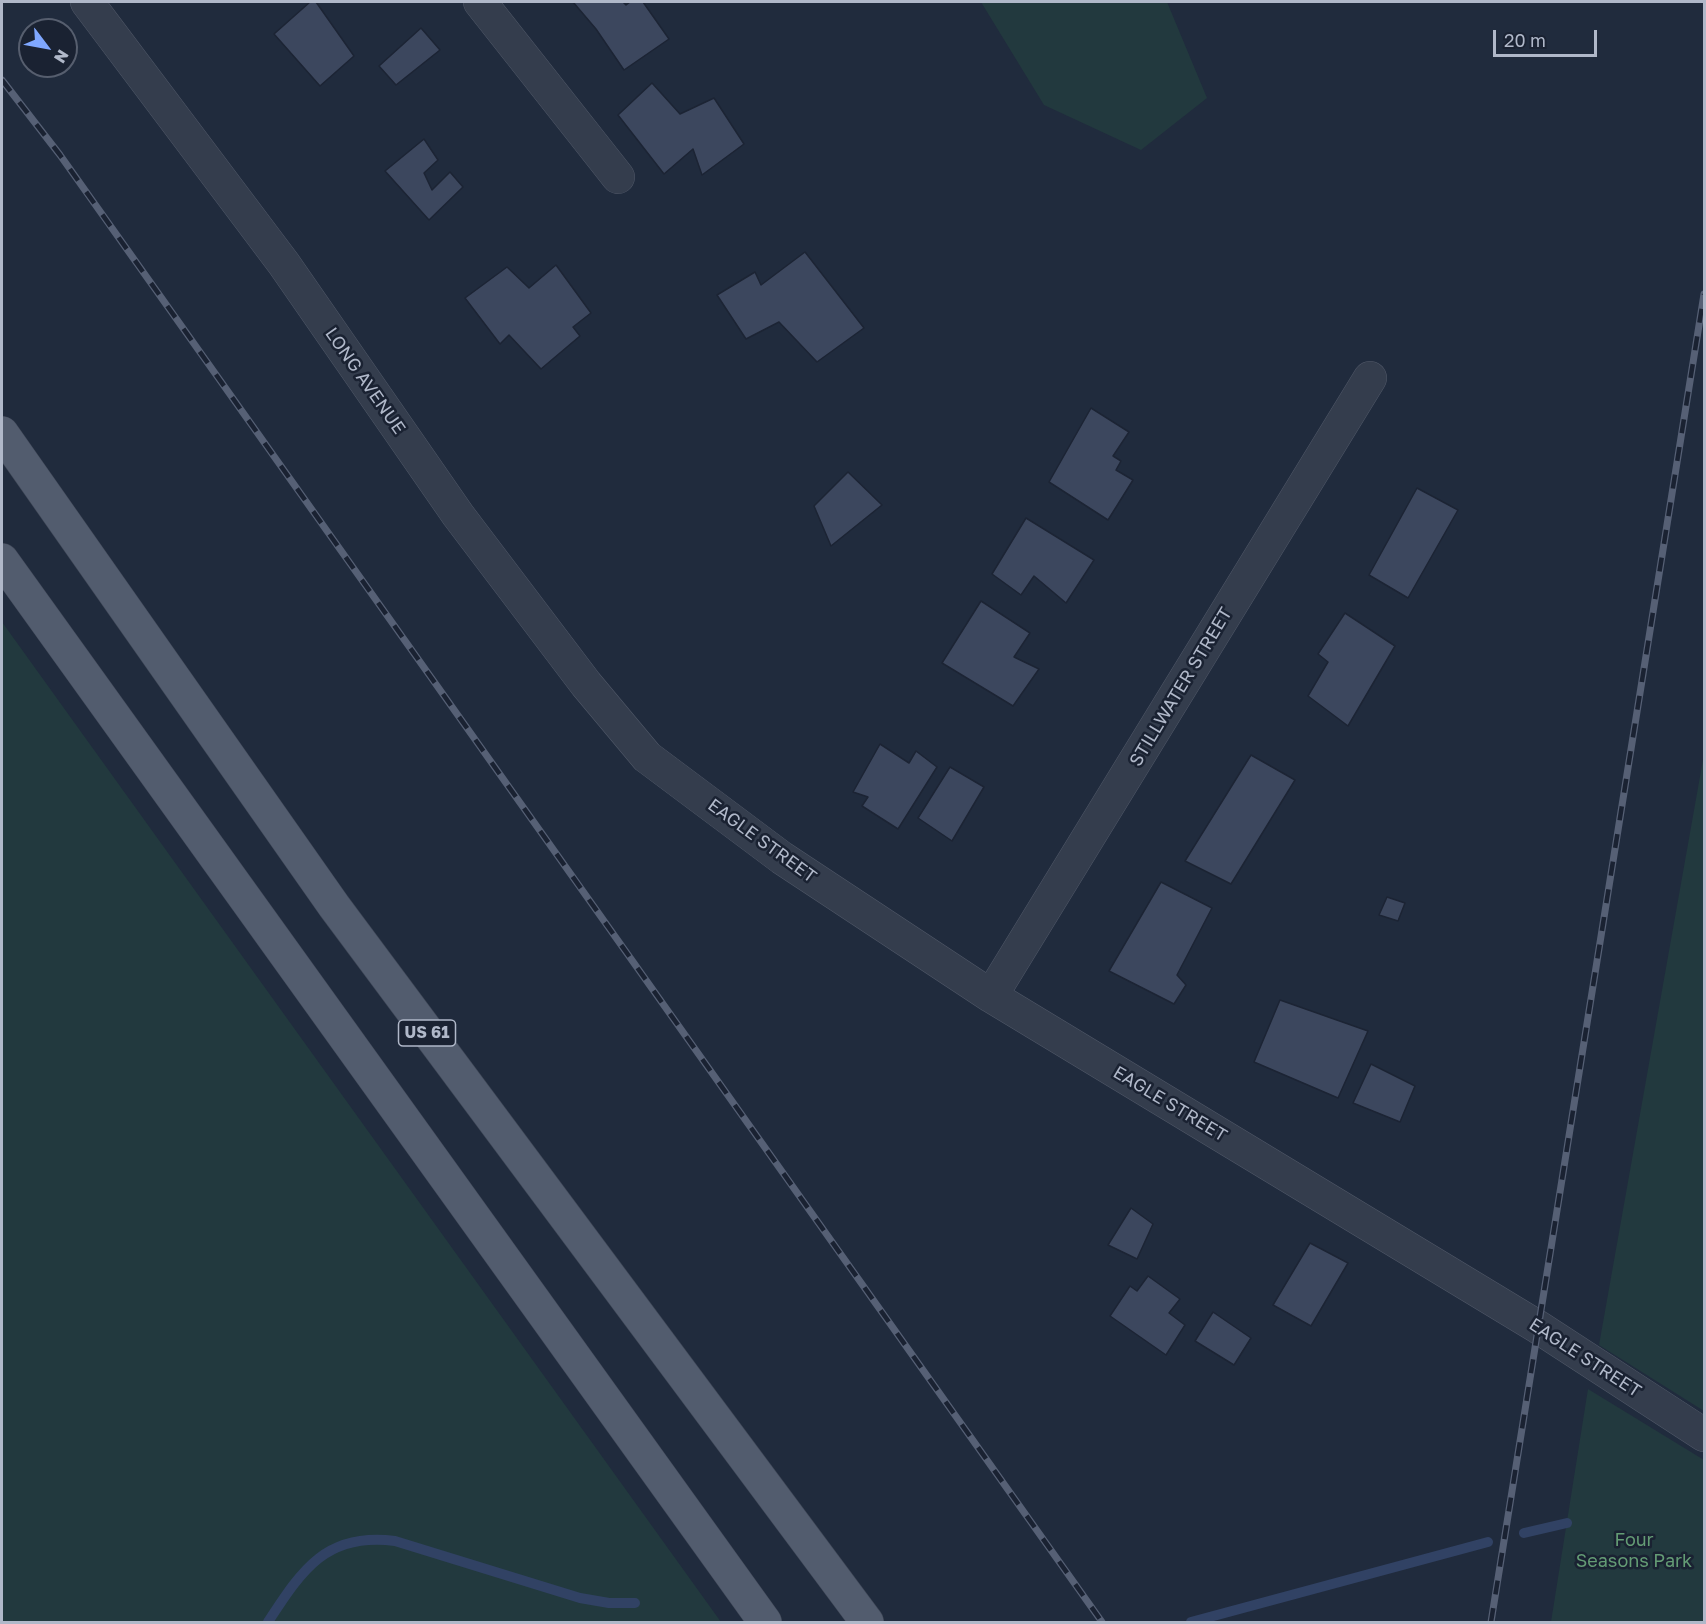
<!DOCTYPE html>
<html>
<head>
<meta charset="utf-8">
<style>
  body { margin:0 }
  #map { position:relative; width:1706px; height:1624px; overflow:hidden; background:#202b3d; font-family:"Golos Text",sans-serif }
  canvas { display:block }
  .frame { position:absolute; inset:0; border:3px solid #b0b8c9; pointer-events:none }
  .north { position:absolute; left:18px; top:18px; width:60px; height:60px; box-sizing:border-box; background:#1a2232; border:2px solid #565e6e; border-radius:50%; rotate:122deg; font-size:16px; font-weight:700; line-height:24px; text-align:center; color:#b0b8c9 }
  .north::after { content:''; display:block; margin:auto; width:21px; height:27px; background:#7fa7ff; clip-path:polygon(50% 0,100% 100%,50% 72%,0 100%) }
  .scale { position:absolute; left:1493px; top:30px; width:104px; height:27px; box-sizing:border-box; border:3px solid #b0b8c9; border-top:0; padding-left:8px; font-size:18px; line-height:21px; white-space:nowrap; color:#b0b8c9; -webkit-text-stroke:4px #1a2232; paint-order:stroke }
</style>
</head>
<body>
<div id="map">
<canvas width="1706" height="1624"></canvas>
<div class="frame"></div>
<div class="north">N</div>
<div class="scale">20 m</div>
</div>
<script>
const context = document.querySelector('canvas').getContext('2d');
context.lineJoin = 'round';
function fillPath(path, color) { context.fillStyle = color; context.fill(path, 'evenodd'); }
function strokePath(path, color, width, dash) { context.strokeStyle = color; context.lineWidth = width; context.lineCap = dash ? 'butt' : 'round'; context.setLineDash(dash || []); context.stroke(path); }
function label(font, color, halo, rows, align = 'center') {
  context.font = font + ' "Golos Text",sans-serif'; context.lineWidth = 5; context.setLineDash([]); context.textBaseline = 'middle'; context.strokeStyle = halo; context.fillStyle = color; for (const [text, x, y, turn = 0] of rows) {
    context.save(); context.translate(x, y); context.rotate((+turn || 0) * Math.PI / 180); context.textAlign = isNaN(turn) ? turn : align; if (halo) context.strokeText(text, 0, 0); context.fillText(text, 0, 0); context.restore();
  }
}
fillPath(new Path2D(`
  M981,2H1167L1207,98L1141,150L1044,105Z
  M2,622L721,1622H2Z
  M1704,754V1411L1599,1345Z
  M1588,1389L1704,1460V1622H1551Z`), '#22393e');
strokePath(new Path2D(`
  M1524,1533L1567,1523
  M268,1622C302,1570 326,1532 395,1541L580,1598L609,1603H635
  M1191,1622L1488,1542`), '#314264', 10);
const building = new Path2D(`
  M310,2H316L354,56L320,86L274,34Z
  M573,2H623L626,5L630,2H643L669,39L624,70L596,29Z
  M421,28L440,50L396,85L379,66Z
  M652,83L680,114L714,98L744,144L702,175L693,149L664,174L618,115Z
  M424,139L438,160L424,173L432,190L450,172L463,187L429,220L385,171Z
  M805,252L864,328L817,362L779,322L746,339L717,295L755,272L761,285Z
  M556,265L591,313L573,327L580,336L541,369L509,335L500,344L465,298L507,267L529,288Z
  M1091,408L1129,432L1113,456L1121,461L1116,470L1133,480L1108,520L1049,482Z
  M848,472L882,505L831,546L814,506Z
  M1417,488L1458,510L1408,598L1369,575Z
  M1026,518L1094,560L1066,603L1034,576L1021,595L992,574Z
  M981,601L1030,633L1014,657L1039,669L1013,706L942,663Z
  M1345,613L1395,646L1348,726L1308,696L1328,662L1318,654Z
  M880,744L909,763L916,751L937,767L898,829L862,806L868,797L853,792Z
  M1251,755L1295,780L1231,884L1185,861Z
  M950,767L984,787L952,841L918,818Z
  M1161,882L1212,908L1177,975L1186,985L1174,1004L1109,971Z
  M1387,897L1405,903L1398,921L1379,915Z
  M1280,1000L1368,1031L1338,1098L1254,1062Z
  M1371,1064L1415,1086L1400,1122L1353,1103Z
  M1131,1208L1153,1224L1137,1259L1108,1245Z
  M1310,1243L1348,1263L1311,1326L1273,1305Z
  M1148,1276L1180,1299L1169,1313L1185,1325L1166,1355L1110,1316L1130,1286L1137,1291Z
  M1213,1312L1251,1338L1234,1365L1195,1341Z`);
fillPath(building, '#3c475e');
strokePath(building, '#1c2434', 1.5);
const minor = new Path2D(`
  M87,2L284,264L458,515L586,684L647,757L782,858L991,996L1538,1327L1704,1435
  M480,2L618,177
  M991,996L1370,378`);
const major = new Path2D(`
  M2,433L334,906L867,1622
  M2,560L765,1622`);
strokePath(minor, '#505868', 34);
strokePath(major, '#3e4656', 34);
strokePath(minor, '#343d4d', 33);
strokePath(major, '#525c6e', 33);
const rail = new Path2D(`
  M2,80L60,155L1102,1622
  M1491,1622L1704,294`);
strokePath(rail, '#566075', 7);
strokePath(rail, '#1a2232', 4.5, [14]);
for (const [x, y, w] of [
  [427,1033,57]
]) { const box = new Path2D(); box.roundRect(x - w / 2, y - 13, w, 26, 4.5); context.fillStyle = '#1a2232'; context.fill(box); strokePath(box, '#b0b8c9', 1.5); }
label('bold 16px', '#b0b8c9', null, [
  ["US 61",427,1033]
]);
label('18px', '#b0b8c9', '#1a2232', [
  ["LONG AVENUE",365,381,55],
  ["STILLWATER STREET",1181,687,-59],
  ["EAGLE STREET",762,841,36],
  ["EAGLE STREET",1170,1104,31],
  ["EAGLE STREET",1585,1358,33]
]);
label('18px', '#649c75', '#1a2232', [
  ["Four",1634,1540],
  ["Seasons Park",1634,1561]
]);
</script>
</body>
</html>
